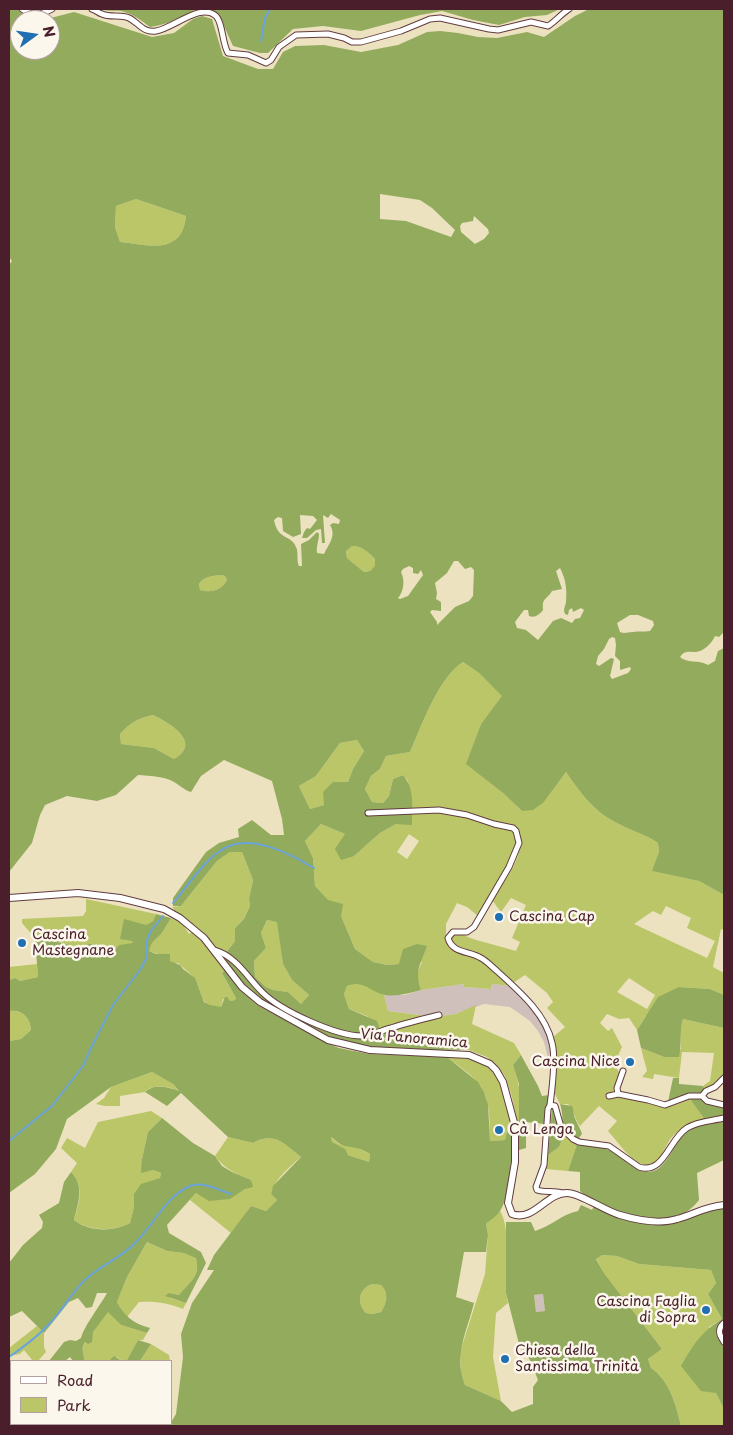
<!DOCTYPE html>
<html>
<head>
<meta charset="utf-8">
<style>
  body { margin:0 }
  #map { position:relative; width:733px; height:1435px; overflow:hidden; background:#ece2c0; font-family:"Playpen Sans",sans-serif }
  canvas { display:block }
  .frame { position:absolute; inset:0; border:10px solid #4a1f2b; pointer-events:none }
  .legend { position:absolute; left:10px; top:1360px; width:162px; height:65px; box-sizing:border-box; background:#fbf7ec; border:1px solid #b4a19f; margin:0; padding:6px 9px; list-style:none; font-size:15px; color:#4a1f2b }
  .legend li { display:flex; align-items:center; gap:10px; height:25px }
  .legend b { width:25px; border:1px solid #b4a19f }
  .north { position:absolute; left:10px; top:10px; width:50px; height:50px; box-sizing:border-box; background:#fbf7ec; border:1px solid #b4a19f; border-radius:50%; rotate:76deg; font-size:14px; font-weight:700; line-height:20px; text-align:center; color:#4a1f2b }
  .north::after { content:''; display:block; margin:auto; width:18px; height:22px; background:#1f6fb2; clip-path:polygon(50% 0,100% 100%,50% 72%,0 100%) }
</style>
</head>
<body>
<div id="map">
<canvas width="733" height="1435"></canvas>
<div class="frame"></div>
<ul class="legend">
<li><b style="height:6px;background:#fff"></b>Road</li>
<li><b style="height:14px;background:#bac668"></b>Park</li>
</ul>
<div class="north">N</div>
</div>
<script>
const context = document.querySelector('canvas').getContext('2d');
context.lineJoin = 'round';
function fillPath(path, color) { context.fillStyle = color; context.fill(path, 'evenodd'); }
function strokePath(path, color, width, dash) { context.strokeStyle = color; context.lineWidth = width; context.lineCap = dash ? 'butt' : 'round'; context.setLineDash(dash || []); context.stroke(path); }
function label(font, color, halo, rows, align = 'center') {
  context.font = font + ' "Playpen Sans",sans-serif'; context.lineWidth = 5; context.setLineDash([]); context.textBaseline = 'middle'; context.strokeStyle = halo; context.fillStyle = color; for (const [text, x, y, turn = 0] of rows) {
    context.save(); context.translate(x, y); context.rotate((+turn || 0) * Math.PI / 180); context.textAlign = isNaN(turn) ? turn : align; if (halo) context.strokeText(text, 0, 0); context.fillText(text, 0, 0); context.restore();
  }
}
fillPath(new Path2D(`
  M464,984V987L491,989L492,984L511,986L533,1010L547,1032L551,1052L548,1058L544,1042L538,1031L530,1021L510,1007L484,1004L456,1014L434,1017L388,1011L384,995H405L421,990Z
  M543,1294L545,1311L536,1312L534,1295Z`), '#d0c0bc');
fillPath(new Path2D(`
  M136,199L186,216C182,256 148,245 120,242L115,227L116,206Z
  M352,546C362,546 368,552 375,559V567L370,571L364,572L347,558L346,550Z
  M221,575L225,576L227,580C221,591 211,593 200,590L199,584C204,576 212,576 221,575Z
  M463,662L479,673L503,696L481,724L467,764L503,793L522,811L544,802L566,772C579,791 593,811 615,822C629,830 645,834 658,843L659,852L653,871L699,881L724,895V930L721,929L713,967L724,973V995L710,989L679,987L645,1017L637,1030L629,1018L619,1019L607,1014L600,1023L608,1031L612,1028L622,1047L615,1062L618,1071L620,1073L613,1093L609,1098L618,1097L642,1100L664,1107L672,1106L690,1099L705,1118C692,1123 680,1128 671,1138C663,1149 657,1174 638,1162C626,1155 618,1142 608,1131L617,1121L599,1106L580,1126C574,1118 575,1111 568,1104H560L554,1092L556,1046L553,1037L565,1027L547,1008L553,1002L547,993L525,975L513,983L482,955L455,946L450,940L453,934C463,933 468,938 476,940C490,944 503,947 516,951L520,942L512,938L526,905L511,898L501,912L492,900C503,883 523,859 520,837L518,838V841L505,872L478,916L467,907L457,903L446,924V937L452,949L482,961L511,986L492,984L491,989L464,987V984L421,990C417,979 416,973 422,962L387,965L373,962L355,949L341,916L315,886L313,858L305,841L321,824L345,834L354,856L380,833L396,824L408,781L403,775L393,779L389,796L383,803L372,802L365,789L371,776L380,769L386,756L410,752C422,725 438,678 463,662ZM409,834L419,841L407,859L397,852ZM666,906L691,918L687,928L715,941L707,958L634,924L653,911L661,915ZM629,978L655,995L647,1009L617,992Z
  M153,715C170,723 203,743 174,759L154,748L121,744L120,734C130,723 138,718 153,715Z
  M357,740L364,751L353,769L348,782L324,805L310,809L299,786L316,776L340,743Z
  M230,852H242L253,880L249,899L250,906L244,919L235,928V941L226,953L217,948L199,929L173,910L174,909L172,907L181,906L217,861Z
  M86,899L156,914L153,921L146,925L132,941L134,944L123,945L112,954L103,951L97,944L87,955L68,956L67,944L35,938L22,923V919L83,916L86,911Z
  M171,918L182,923L189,934L192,932L205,944L225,970L222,973L236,998L235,1000L230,1001L223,999L221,1007C201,1006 204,999 197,984C194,975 184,969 178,963H173L163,956L149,951L152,943L162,933Z
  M267,920L278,922L283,964L292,980L309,995L301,1004L288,992L273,990L266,987L255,977L254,961L266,948L261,933Z
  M37,964L38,977L20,981L15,978L9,980V967Z
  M354,983L366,985L384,995L388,1011L434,1017L456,1014L476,1005L472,1024L514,1043L521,1055L513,1065C520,1084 523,1105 518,1126L512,1097L505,1076L501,1071L487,1057L469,1050L460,1042L440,1037L421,1040L402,1039L381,1031L367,1016L349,1009L344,994L347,986Z
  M12,1010C25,1013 29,1016 31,1030L21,1039L9,1041V1011Z
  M683,1019L724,1028V1076L717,1084L705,1089L703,1086L710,1081L714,1053L682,1052L679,1078L654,1074L653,1079L642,1077L647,1071L641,1048L664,1057L681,1049L680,1032Z
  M447,1057C469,1058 487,1060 499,1079L513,1127L505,1140L490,1141C489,1122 492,1099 478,1083C470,1073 457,1065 447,1057Z
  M152,1072L173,1084L180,1093L171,1088L159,1086L150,1088L145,1092L120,1096V1106H105L96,1104L104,1098L111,1087Z
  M151,1111L162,1118L148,1132L142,1159V1172L153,1170L161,1173L160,1178L134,1194V1207L130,1223C114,1232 89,1231 74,1220C79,1203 85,1186 71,1172L77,1163L61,1148L67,1138L85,1148L98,1122Z
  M564,1135L577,1144L568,1171L546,1169L548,1155L559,1147Z
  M228,1137L253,1143C275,1131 284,1144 301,1157C289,1167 275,1179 271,1194L277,1200L266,1211L251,1206L231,1233L190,1200L196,1193L229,1199L245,1189L251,1180C236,1174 225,1169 215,1156Z
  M331,1137L339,1144L346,1146L356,1147L370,1154L369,1162L348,1155L341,1148L332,1142Z
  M500,1211C513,1232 502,1275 508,1303L496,1313L493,1357L501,1401L465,1385L461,1376L460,1352L485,1274L488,1235L486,1224Z
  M147,1242L167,1251L184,1253L196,1257C201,1277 189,1282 179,1295L169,1293L170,1298L186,1303L183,1309C168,1303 156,1301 139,1302L127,1317L123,1314L117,1302L127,1277Z
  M602,1255L617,1256L639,1264L711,1270L716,1283L708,1294L722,1319L709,1327L716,1393L724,1409V1426H681C676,1405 670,1381 651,1368L648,1359L662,1349L604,1273L596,1258Z
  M372,1284L381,1285C389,1293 387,1303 381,1312L372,1314L366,1313C356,1302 359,1289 372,1284Z
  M108,1311L121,1325L147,1333L143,1340H138L127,1360L122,1361L117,1357L109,1361H85L82,1352L84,1344Z
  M37,1326L44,1333V1347L46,1352L38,1361H33L24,1350L20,1354L9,1356V1348Z
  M151,1344L169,1355L170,1361H140Z`), '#bac668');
fillPath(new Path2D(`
  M9,9H17L25,16L40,20H20V50H50V20H43L74,12L152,37L174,33L193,19L202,16L212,19L223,56L258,69H273L283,52L295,46L324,45L361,52L398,45L427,32L440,31L458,33L478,37L497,38L527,32L544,37L575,16L589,9H724V632L719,637L715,636C713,641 706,649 700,651C692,654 686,648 680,657C687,664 698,659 708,665L715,661L718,651L724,648V895L699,881L652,871L659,852L658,843C645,834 629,830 615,822C593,811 579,791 566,772L544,802L533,810L522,811L503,793L466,764L481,724L502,696L479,673L463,662C438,678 422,725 410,752L386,756L380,769L371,776L365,789L372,802L383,803L389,796L393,779L403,775C415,789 412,807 412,825L396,824L380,833L354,856L341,860L335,849L345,834L321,824L305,841L313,858L315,886L328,900L343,904L341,916L355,949L373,962L387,965L399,964L403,949L417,944L427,946C421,963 414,971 421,990C409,993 397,997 385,995C370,992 364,979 347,986L344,994L349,1009L377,1021L381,1032C389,1034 397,1038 404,1039C431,1042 446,1029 469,1050C423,1049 374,1053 331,1037L263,1001L244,984L223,957L235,941V928L244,919L250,906L249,899L253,880L242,852H230L217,861L181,906H173V898L206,852L219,843L239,837L238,829L252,820L271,835H284L282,819L272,781L224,760L201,776L191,792C184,790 181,786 174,782C164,776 150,776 138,775L116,795L97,801L67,796L45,805L40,815L32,843L9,872V265L12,261L9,257ZM380,194L420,200L432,208L455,230L451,237L406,221L380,219ZM136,199L186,216C182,256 148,245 120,242L115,227L116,206ZM474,216L488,229L489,233L484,239L475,244L461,232L460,226L462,223L473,221ZM331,514L340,520L339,524L333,523L330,525C337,536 328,545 324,554L317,553C316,547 319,540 319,534L317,532L309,540L301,544L302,566H299C296,560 299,553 296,547C291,534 278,541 274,520L278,517L282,518L283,531L293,537L301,534L300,515L313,516L317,520L310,529L307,528L304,532L302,538H307L316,530L321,529L322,543H325L323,515L328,518ZM352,546C362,546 368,552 375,559V566L370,571L364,572L347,558L346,551ZM454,561H458L465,569L471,567L474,570L473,596L469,601L455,607L437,625V622L430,612L432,610L441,611V602L436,599L437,593L435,583L447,573ZM409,566L413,568V573L418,574L421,570L423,575L408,596L400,599L398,598C404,591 405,580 401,572L403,569ZM560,568C566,580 567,589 566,602C565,608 563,608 565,614L568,615L569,610L572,608L573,612L581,608L584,610L580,618L575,619L572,623L561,618L553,621L538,640L526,630L517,628L515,622L524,610H528L529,616C535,618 539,615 543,610C542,597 546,601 552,591L562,589L556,571ZM221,575L225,576L227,580C221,591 211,593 200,590L199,584C204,576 212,576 221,575ZM630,615H638L653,621L654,625L650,631C644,632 639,631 633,632C627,632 625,634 620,632L617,623ZM612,637L615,638L616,645L615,656L620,661V670L630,667L631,669L628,673L612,679L610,676L614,659L611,658L599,666L596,664L598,656L604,649L609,639ZM153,715C170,723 203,743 174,759L154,748L121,744L120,734C130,723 138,718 153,715ZM357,740L364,751L353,769L348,782H333L323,792L324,805L310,809L299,786L316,776L340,743ZM267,920L277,922L283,964L292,980L309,995L301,1004L288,992L273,990L266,987L255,977L254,961L266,948L261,933Z
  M101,9H196C182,18 166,25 150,27C141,20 133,14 121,11C114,10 108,12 101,9Z
  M210,9H560L547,15L525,17L499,25L473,20L442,11L420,15L361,31L323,26L293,29L268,53H260L233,46L219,15Z
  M156,914L171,918L162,933L152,943L149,951L156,954H170V961L180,965L183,969L195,978L204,1002L210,1005L221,1007L225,997H227L230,1001L235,1000L236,998L222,973L225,970L239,989L259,1006L327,1043L339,1048L369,1054L447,1057L478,1082L484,1092L488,1104L490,1141L505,1140L507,1133L513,1127C512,1146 511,1196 500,1211C497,1216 490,1220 486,1224L488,1235L486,1252H464L456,1297L474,1303C467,1332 453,1355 465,1385L501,1401L512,1412L533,1404V1387L538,1380L530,1360L519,1344L506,1293V1222H531L535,1231C552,1226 560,1215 578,1211L581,1205L592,1210L594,1206L660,1225L682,1221L707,1210L724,1208V1409L716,1393L701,1391L681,1366C693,1345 701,1332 722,1319L708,1294L716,1283L711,1270L639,1264L617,1256L602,1255L596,1259L604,1273L662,1349L648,1359L651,1368C670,1381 676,1405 681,1426H169L176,1414L183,1357L181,1334L192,1303L214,1270H207L214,1255L251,1206L266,1211L277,1200L271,1194L273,1186L301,1157C284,1144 275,1131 253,1143L228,1137L181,1093L167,1106L145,1092C156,1082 168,1088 179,1091L173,1084L152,1072L111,1087L67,1119L56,1149L35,1174L9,1193L10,1120L9,1041L21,1039L31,1030C30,1017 22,1009 9,1011V980L15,978L20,981L38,977L35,938L67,944L68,956L86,955L83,946C98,940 98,949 111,954L119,945L133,943L132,941L120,939L124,919L146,925L153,921ZM331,1137C336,1140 339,1145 345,1146C356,1148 360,1148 370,1154L369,1162L348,1155L345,1149L332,1142ZM372,1284L381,1285C389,1293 387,1303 381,1312L372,1314L366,1313C356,1302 359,1289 372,1284ZM543,1294L545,1311L536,1312L534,1295Z
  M679,987L710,989L724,995V1028L683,1019C679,1032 682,1044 679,1057H664L641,1048L637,1030L658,997Z
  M521,1055L538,1086L542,1096L549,1095L545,1124L526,1122V1148L519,1150V1084L513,1065Z
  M673,1078H679V1084L703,1086L707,1093L705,1095L707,1099L724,1103V1160L697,1173L699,1200C692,1209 685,1214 674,1217C656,1222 611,1212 595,1203C590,1199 585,1195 580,1191V1172L568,1171L577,1144C586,1146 596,1145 604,1148C621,1153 640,1182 659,1168C672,1158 675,1139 690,1129L688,1124L704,1118L690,1099L684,1101L682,1098L668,1102Z
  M560,1104L572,1106C574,1110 573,1113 575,1118C577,1124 580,1127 582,1134L578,1139C556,1125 566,1123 560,1104Z
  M552,1109C556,1113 560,1128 564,1135L559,1147L548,1155Z
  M162,1118L193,1143L215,1156L222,1166L232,1172L251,1180L253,1187L245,1189L230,1199L209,1201L196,1193L167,1225L169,1233L201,1252L206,1263L186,1303L165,1296L169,1293L179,1295C189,1282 201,1277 196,1258L184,1253L167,1251L147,1242L127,1277L117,1302C124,1316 134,1324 150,1328L147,1333L121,1325L108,1312L93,1332L92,1342L88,1344L85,1342C81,1348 83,1354 85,1361H73L70,1357L65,1361H49L64,1342L70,1340L76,1341L81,1338C84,1326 100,1306 107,1293H97L92,1307L86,1308L78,1298L69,1302L44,1333L22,1311L9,1317V1263L23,1245L42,1228L43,1222L39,1215L59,1203L64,1182L71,1172C85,1186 78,1203 74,1220C89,1232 114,1232 130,1223L134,1207V1194L141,1184L160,1178L161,1173L153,1170L141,1173L142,1159L148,1132Z
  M138,1340L151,1344L140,1361H109L114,1356L122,1361L127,1360Z`), '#93ab5c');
strokePath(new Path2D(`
  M261,41L265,18L270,9
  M173,903C187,887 202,863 220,851C247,831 289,853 314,868
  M9,1141L52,1106L83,1066L91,1048L113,1005L140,970L146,959L147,940L151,931L163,916
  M9,1357C25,1346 40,1335 53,1320C64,1307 73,1291 86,1279C101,1265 121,1258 135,1243C153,1226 166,1196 190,1186C202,1181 219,1190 231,1194`), '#6aa4da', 2);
const minor = new Path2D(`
  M22,9C33,17 41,15 52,9
  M92,9C96,10 98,13 102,14C110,18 121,14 129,18C139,23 143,33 156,31C174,28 201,2 216,16C223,23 222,43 228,53L248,55L266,63L271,60L279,47L296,35L328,34L344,38L352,42H361L401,31L430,19L440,18L489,29L498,30L531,22L548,26C556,21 561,14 569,9
  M368,813L439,810L467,815L494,824L513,828L516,831L519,843L509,867L474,927L467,932H453L448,938C452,953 468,951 479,957C486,960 491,966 497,971C519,991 546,1014 552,1043C556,1058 552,1090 550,1105
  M214,950C236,956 247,977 262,992C281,1011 336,1036 362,1036C372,1036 382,1030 391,1028C407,1023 423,1019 439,1015
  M623,1071L617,1088L618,1094L648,1100L665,1105L689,1096H702
  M724,1078L715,1087L706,1091L702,1096L707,1101L724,1105
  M609,1096L618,1094
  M562,1193C554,1190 545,1193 537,1190L536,1187L544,1165L548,1109L550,1105L555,1106L561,1127L573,1139L579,1142L609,1146L639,1167C664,1175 669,1139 687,1128C698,1121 712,1121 724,1118
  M724,1323C717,1329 719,1335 724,1342`);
const tertiary = new Path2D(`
  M9,898L78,893L120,898L164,909L180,918L204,938L242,987L260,1002L328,1040L370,1050L469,1055L490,1064L496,1070L503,1082L515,1126V1162L508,1203L512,1214C534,1222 546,1193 567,1193C580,1193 605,1211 620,1215C637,1220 659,1225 677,1219C695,1214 704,1207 724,1205`);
strokePath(minor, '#623c41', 7);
strokePath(tertiary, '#623c41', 8);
strokePath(minor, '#fff', 5);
strokePath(tertiary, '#fff', 6);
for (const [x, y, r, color] of [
  [499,917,5,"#1f6fb2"],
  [22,943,5,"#1f6fb2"],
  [630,1062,5,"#1f6fb2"],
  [499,1130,5,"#1f6fb2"],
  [706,1310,5,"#1f6fb2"],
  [505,1359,5,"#1f6fb2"]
]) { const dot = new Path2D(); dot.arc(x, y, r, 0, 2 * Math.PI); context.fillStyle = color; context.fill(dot); strokePath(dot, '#fbf7ec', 2); }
label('14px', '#4a1f2b', '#fbf7ec', [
  ["Cascina Cap",509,917],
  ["Cascina",32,935],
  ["Mastegnane",32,951],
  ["Cascina Nice",620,1062,"right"],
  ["Cà Lenga",509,1130],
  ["Cascina Faglia",696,1302,"right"],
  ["di Sopra",696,1318,"right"],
  ["Chiesa della",515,1351],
  ["Santissima Trinità",515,1367]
], 'left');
label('14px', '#4a1f2b', '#fbf7ec', [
  ["Via Panoramica",414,1039,5]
]);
</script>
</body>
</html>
